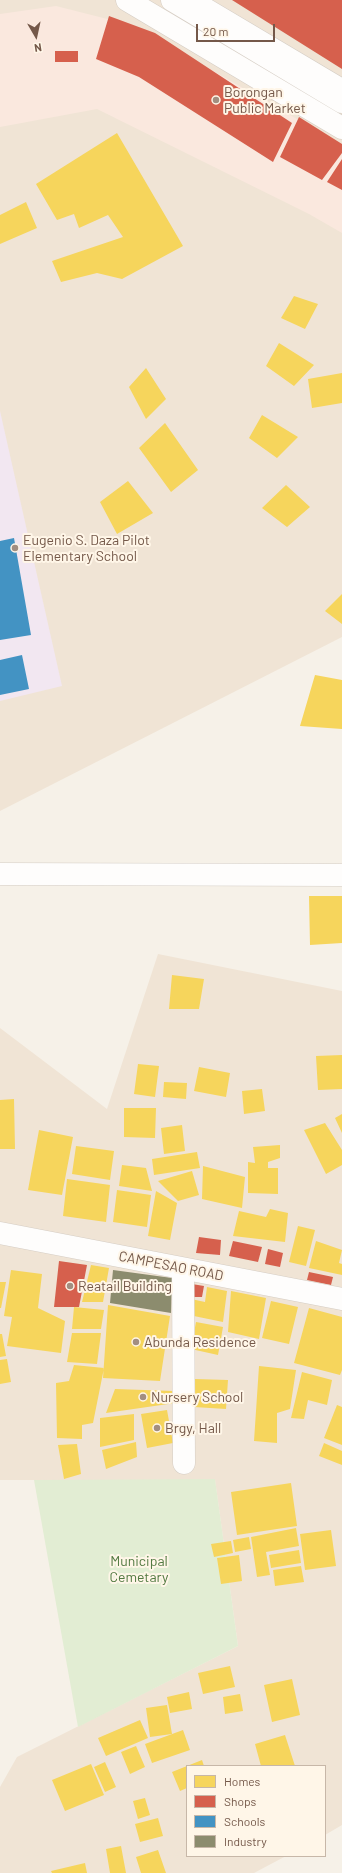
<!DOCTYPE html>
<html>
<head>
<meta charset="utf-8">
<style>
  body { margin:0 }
  #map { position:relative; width:342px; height:1873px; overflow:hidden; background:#f6f1e8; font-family:Barlow,sans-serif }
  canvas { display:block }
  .legend { position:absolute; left:186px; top:1765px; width:140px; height:92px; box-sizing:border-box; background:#fff6e8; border:1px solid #c7b7a8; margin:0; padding:5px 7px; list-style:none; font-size:12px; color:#745849 }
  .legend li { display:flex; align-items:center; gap:8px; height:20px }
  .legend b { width:20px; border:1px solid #c7b7a8 }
  .north { position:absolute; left:16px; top:16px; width:40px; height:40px; -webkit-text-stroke:3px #fff6e8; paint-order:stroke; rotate:171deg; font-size:11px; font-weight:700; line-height:16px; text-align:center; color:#745849 }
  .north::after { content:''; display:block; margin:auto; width:14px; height:18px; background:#745849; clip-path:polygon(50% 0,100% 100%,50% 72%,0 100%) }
  .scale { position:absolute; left:196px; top:24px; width:79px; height:18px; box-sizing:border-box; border:2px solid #745849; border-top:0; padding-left:5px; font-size:12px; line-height:14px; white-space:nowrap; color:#745849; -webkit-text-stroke:3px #fff6e8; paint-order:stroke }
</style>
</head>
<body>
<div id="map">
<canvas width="342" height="1873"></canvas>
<ul class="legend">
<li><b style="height:11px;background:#f6d55c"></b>Homes</li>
<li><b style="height:11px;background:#d6604d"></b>Shops</li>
<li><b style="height:11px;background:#4393c3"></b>Schools</li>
<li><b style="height:11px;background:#8c8c6e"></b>Industry</li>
</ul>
<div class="north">N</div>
<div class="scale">20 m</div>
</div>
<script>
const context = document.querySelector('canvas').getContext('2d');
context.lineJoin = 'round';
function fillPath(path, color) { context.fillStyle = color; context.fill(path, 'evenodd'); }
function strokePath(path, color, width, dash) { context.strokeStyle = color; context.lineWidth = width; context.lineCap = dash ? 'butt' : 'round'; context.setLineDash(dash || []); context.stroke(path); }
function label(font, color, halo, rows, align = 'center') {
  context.font = font + ' Barlow,sans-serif'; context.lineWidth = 4; context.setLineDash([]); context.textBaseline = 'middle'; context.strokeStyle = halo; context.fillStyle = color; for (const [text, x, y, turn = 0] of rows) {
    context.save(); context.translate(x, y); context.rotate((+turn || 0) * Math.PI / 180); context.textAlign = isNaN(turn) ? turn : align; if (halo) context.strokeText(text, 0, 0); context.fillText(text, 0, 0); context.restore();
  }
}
fillPath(new Path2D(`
  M0,0H342V637L0,811Z
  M158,954L342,991V1825L325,1835V1766H187V1856H286L254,1873H0V1787L17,1757L238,1646L215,1480H0V1028L107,1109Z`), '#f0e4d5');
fillPath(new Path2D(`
  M56,6L135,26L342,145V233L309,214L97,109L0,127V14Z`), '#fae8de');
fillPath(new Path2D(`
  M0,411L62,686L0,701Z`), '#f2e7f1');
fillPath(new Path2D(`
  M215,1479L238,1646L78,1727L34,1480Z`), '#e2edd3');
fillPath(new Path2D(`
  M117,133L183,246L122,279L97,273L61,282L52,261L123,237L108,215L79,228L74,214L57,220L36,184Z
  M26,202L37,228L0,244V215Z
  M294,296L318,304L305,329L281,318Z
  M279,343L314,365L294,386L266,366Z
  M146,368L166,399L146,419L129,387Z
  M342,373V403L312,408L308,379Z
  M262,415L298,437L277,458L249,438Z
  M165,423L198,470L171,492L139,448Z
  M128,481L153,513L117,534L100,502Z
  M286,485L310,507L287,527L262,508Z
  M342,594V624L325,611Z
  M315,675L342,680V729L300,726Z
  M309,896H342V943L310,945Z
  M172,975L204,979L199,1009H169Z
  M342,1055V1089L318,1090L316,1056Z
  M138,1064L159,1066L155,1097L134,1094Z
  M199,1067L230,1073L226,1097L194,1091Z
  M164,1082L187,1083L186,1099L163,1097Z
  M262,1089L265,1111L244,1114L242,1091Z
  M14,1099L15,1149H0V1100Z
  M124,1108H156L155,1138L124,1137Z
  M342,1114V1133L335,1118Z
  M325,1123L342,1150V1165L326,1174L304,1130Z
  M182,1125L185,1151L164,1154L161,1128Z
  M39,1130L73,1137L62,1195L28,1190Z
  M280,1145V1158L268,1162V1168H278V1194L248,1193V1162L255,1163L253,1147Z
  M76,1146L114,1151L110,1180L72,1174Z
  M197,1152L200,1168L154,1175L152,1159Z
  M122,1165L146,1168L152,1191L119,1186Z
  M203,1166L245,1177L242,1208L202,1199Z
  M192,1171L199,1195L178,1201L158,1181Z
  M67,1179L110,1185L106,1222L63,1216Z
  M117,1190L151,1195L147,1227L113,1222Z
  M156,1191L177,1203L170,1240L148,1236Z
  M270,1209L288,1213L285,1242L233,1236L239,1211L266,1217Z
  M298,1226L315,1230L306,1266L289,1262Z
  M316,1241L342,1250L339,1263L342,1264V1275L309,1268Z
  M91,1265L109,1268L103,1302H82Z
  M11,1270L42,1274L38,1308L65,1321L61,1353L7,1346L12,1317L4,1316Z
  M0,1282H6L1,1308H0Z
  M207,1287L227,1291L223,1322L189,1315L191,1299L205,1302Z
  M231,1291L266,1298L259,1339L228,1332Z
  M271,1301L298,1307L289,1344L262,1338Z
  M108,1305L170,1316L160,1381L103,1378Z
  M74,1307L104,1310L101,1329H72Z
  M309,1308L342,1317V1370L340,1375L294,1363Z
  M196,1322L223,1327L218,1355L191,1349Z
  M72,1333H101L97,1364L67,1362Z
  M0,1334H2L6,1356L0,1357Z
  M7,1359L11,1382L0,1384V1360Z
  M74,1365L104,1368L93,1423L82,1425V1439L57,1438L56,1383L69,1381Z
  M259,1366L296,1370L290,1409L277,1413V1443L254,1441Z
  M302,1372L332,1380L327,1405L308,1400L304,1419L291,1418Z
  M195,1379L228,1380L226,1409L194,1407Z
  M115,1389L174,1391L175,1403L106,1413Z
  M337,1405L342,1407V1445L324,1438Z
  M167,1410L173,1443L147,1448L141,1414Z
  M134,1414V1440L100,1447V1418Z
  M136,1442L137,1457L106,1469L102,1450Z
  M324,1443L342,1451V1465L319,1456Z
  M77,1444L81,1474L64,1479L58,1445Z
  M291,1483L297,1526L237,1535L231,1492Z
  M296,1528L299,1546L266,1552L270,1575L257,1577L251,1537Z
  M331,1530L336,1566L305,1570L300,1534Z
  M249,1537L251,1549L235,1552L233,1540Z
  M231,1541L233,1553L214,1557L211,1544Z
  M299,1550L301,1563L271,1568L269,1555Z
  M239,1555L242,1581L221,1584L217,1558Z
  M301,1566L304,1582L275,1586L273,1570Z
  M230,1666L235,1687L203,1694L198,1673Z
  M292,1679L300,1715L272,1722L264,1685Z
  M189,1692L192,1709L170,1713L167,1697Z
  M240,1694L243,1711L225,1714L223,1697Z
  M167,1705L172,1734L150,1737L146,1708Z
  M140,1720L148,1738L106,1756L98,1738Z
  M183,1730L190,1750L152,1763L145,1744Z
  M285,1735L295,1766H261L255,1744Z
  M136,1746L145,1767L130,1774L121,1752Z
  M202,1760L204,1766H187V1788L180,1791L172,1772Z
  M105,1762L116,1787L105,1792L94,1767Z
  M91,1764L104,1795L65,1811L52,1780Z
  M145,1798L150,1815L138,1819L133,1801Z
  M158,1818L163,1836L140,1842L135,1824Z
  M121,1846L126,1873H110L106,1849Z
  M158,1850L166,1873H141L136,1857Z
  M85,1863L87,1873H52L51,1871Z`), '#f6d55c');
fillPath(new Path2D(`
  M232,0H342V69Z
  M109,16L155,33L292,123L273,162L139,77L96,59Z
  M55,51H78V62H55Z
  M299,117L342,144V153L322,180L280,157Z
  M342,159V190L327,182Z
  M199,1237L221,1240L220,1255L196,1253Z
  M233,1241L262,1247L258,1262L229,1256Z
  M268,1249L283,1253L280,1267L265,1264Z
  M59,1261L87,1265L79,1307H54Z
  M309,1272L333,1277L331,1285L307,1280Z
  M192,1284L204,1286L202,1297H190Z`), '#d6604d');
fillPath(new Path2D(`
  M14,538L31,635L0,640V541Z
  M22,655L29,689L0,695V660Z`), '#4393c3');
fillPath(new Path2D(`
  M113,1270L172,1278L171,1313L110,1303Z`), '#8c8c6e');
const lane = new Path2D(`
  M199,0L342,85`);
const street = new Path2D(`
  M0,874L342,875
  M183,1269L184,1463`);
const secondary = new Path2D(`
  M127,0L342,128
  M172,0L342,102
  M0,1233L342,1299`);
strokePath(lane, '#d4cdc5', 14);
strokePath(street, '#d4cdc5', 23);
strokePath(secondary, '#d5cdc4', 23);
strokePath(lane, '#fefdfc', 13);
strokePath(street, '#fefdfc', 22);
strokePath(secondary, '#fefdfc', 22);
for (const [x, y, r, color] of [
  [216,100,4,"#a28e81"],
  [15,548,4,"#a28e81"],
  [70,1286,4,"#a28e81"],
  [136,1342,4,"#a28e81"],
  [143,1397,4,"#a28e81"],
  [157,1428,4,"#a28e81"]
]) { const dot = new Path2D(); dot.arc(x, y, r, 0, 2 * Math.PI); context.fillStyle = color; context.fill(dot); strokePath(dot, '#fff6e8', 1.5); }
label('14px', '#745849', '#fff6e8', [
  ["Borongan",224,92],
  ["Public Market",224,108],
  ["Eugenio S. Daza Pilot",23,540],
  ["Elementary School",23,556],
  ["Reatail Building",78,1286],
  ["Abunda Residence",144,1342],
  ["Nursery School",151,1397],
  ["Brgy, Hall",165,1428]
], 'left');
label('14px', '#745849', '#fff6e8', [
  ["CAMPESAO ROAD",171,1266,11]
]);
label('14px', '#527941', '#fff6e8', [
  ["Municipal",139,1561],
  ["Cemetary",139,1577]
]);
</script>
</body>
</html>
